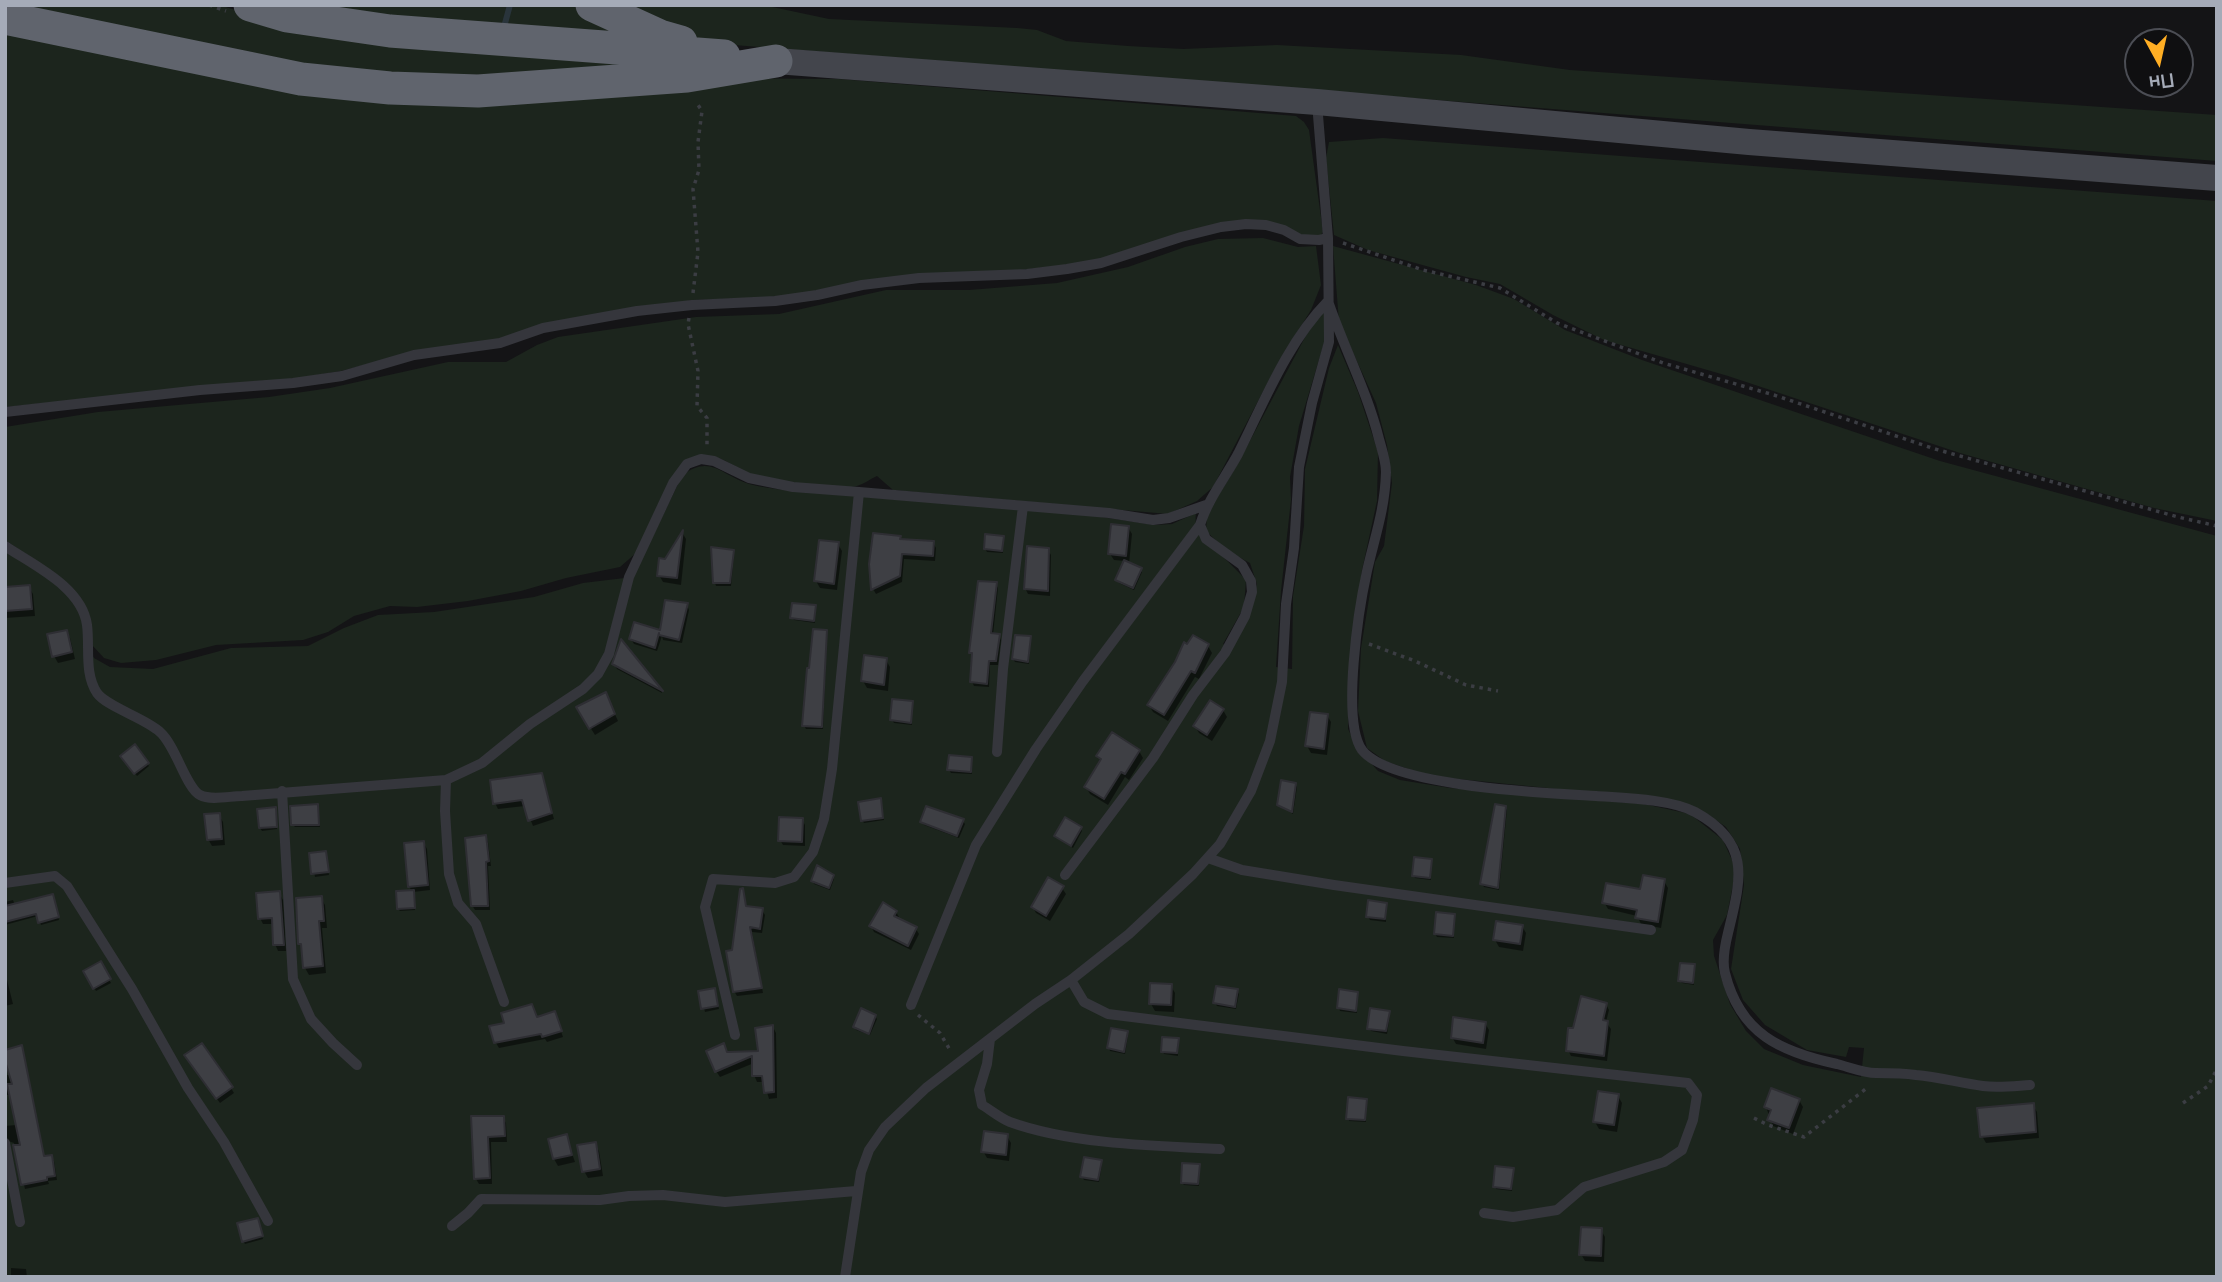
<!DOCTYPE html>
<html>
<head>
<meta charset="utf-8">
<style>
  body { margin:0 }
  #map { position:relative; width:2222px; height:1282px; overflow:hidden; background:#141416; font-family:Manrope,sans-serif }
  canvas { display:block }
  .frame { position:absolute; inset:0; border:7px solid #a5abb8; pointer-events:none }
  .north { position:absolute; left:2124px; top:28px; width:70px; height:70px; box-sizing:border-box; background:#0f0f11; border:2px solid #4b4d54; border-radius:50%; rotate:172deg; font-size:19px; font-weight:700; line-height:28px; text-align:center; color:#a5abb8 }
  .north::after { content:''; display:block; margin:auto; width:24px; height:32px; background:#ffae24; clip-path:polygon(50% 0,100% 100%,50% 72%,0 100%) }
</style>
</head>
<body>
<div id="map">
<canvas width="2222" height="1282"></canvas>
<div class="frame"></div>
<div class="north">Пн</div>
</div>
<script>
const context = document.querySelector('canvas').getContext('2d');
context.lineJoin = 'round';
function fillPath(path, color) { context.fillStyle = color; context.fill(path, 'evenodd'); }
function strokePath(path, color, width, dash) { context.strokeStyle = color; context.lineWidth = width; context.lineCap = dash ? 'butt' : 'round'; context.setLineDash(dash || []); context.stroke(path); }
fillPath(new Path2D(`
  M5,5H219L285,25L631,58V71L389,81Z
  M290,5H571L626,32L625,40Z
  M608,5H763L829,19L1017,28L1037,30L1066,41L1128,46L1183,49L1277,45L1461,55L1570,70L2217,115V161L721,44L685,36Z
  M5,26L248,75L839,79L1296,116L1304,122L1309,130L1323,232L1320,236L1302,235L1268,221L1100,260L1066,265L775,297L693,300L499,339L415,352L341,371L293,379L5,407Z
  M1383,138L2217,201V521L2154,508L1960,453L1728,376L1604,340L1553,315L1500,284L1466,277L1368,250L1334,235L1326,158L1329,142Z
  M1263,238L1298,247L1316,246L1321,285L1311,310L1278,363L1213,487L1197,501L1168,514L893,490L877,476C870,479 864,484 857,486C842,491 776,481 759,477C727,468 720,445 683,463L636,553L620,567L566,578L521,591L468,601L417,607L390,606L354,616L328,632L303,640L216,645L156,660L121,663L104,658L92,645L89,614L38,562L5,540V427L98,412L269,397L330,388L448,362H506L537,345L558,337L696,317L779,314L886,290H969L1057,283L1128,267L1185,247L1218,239Z
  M1333,246L1476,285L1514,299L1565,330L1642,360L1940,461L2217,536V1277H5V548L59,586L75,603L83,621L85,646L94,658L110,667L153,669L231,648L308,646L344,628L378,615L434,612L534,597L583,583L633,577L682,476C710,453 722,476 749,484C760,487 772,488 783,490L1095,516L1155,525L1172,524L1196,513C1193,535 1207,543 1221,555C1230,563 1238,572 1246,580L1244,607L1223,644L1231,647L1249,616L1257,584L1250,563L1227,551L1206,531L1207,514L1236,467L1310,328L1324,312L1325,340L1299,426L1290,477L1291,500L1281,591L1276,667L1292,669L1293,596L1304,526L1305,469L1329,368L1338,345L1358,392L1378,452L1377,501L1362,570L1350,669L1348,729L1358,749L1378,771L1400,780L1450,788L1644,804L1690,814L1723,840L1736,869L1727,915L1713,940L1714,956L1730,1004L1746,1031L1764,1049L1803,1065L1861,1077L1864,1048L1849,1047L1846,1057L1807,1050L1765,1025L1743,1000L1731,969L1744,885L1740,849L1726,827L1707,814L1676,801L1429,776L1385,761L1367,748L1358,711L1361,648L1375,562L1384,546L1392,483L1387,445L1376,403L1339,322Z`), '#1c251d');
fillPath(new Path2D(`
  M1128,527L1132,534L1129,564L1142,572L1134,590L1119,583L1117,580L1125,561L1114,560L1110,554Z
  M683,534L686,539L681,585L663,582L659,575Z
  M1003,537V553L987,552L985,549Z
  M900,538L901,541L933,542L936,548L935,561L904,559L902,582L876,594L873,589Z
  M838,544L842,551L837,590L820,588L816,581Z
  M1048,550L1051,555L1050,596L1028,594L1025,588Z
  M733,552L734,555L731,586H716L715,583Z
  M996,584L998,588L993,635H999L1001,640L998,665H990L989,687L974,686L972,682L974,658L971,653Z
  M29,587L33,594L35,616L5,618V589Z
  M687,605L689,610L682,643L663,640L662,636L657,651L634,644L631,639L661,632Z
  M815,607V623L794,620L792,618Z
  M66,632L70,638L75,659L58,663L54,656Z
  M826,632L827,635L823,729H806L804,726Z
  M1193,637L1208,646L1212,653L1199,679L1195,677L1168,721L1153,712L1149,705Z
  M1030,638L1029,664L1015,662L1013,659Z
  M621,642L662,692V693L617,669L614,664Z
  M886,660L890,667L888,691L867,688L863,681Z
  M609,701L618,721L595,735L578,708Z
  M912,702V725L894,723L892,720Z
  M1223,710L1227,717L1212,741L1199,733L1195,726Z
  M1327,715L1331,722L1327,755L1311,753L1307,746Z
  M135,747L149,766L137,776L122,756Z
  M1139,751L1143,758L1129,780L1125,777L1108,805L1090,794L1086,787L1102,762L1098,756Z
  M971,758L972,774L951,773L949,770Z
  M541,775L554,819L533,826L525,806L498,809L495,803Z
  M1295,784L1297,787L1293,814L1279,805Z
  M881,803L884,820L864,823L862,820Z
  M317,805L320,827H295L293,825Z
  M1505,807L1507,810L1499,890L1484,887L1482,884Z
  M276,812L277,829L262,831L260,828Z
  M219,815L223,822L225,845L212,846L208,839Z
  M802,819L805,825V846L783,845L780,840Z
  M963,821L965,824L959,838L924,825L922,822Z
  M1081,829L1082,831L1073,848L1056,836Z
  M485,837L488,842L491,866H488L490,910H475L472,905Z
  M424,843L427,849L430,890L413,892L415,910L400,911L398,909L412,892L409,886Z
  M325,853L329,875L315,877L311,855Z
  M1431,861V880L1415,878L1413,875Z
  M832,876L834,879L830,890L814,884L813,881Z
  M1664,881L1668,888L1661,928L1641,924L1637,916L1608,909L1604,902L1642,892Z
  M1062,888L1066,894L1050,921L1036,913L1033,907Z
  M742,890L747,907L762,910L765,915L762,933L752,932L763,993L737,996L734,991L733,952Z
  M279,893L283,900L286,951H278L275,944L274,924H263L260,918Z
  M321,898L325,905L327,928H322L326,973L309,975L305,968L303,949L300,943Z
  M54,899L59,920L41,925L38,916L5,925V902L13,900L15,905Z
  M1386,904V922L1370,920L1368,917Z
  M896,912L899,917L897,920L916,929L919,934L911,950L874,932L871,926Z
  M1454,915V938L1437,937L1435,934Z
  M1522,926L1526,933L1523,951L1499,947L1495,940Z
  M100,964L111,983L96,991L85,972Z
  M1694,966V985L1682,983L1680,981Z
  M7,980L13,1004L5,1006V981Z
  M1171,986L1175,993L1174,1012L1155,1011L1151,1004Z
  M1237,991L1239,994L1236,1009L1217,1006L1215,1003Z
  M700,992H715L719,1009L705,1012Z
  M1357,993V1013L1340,1011L1339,1008Z
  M1606,1004L1609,1010L1606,1022L1611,1029L1607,1061L1571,1056L1568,1050L1574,1030Z
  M1388,1012L1390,1015L1387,1034L1371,1031L1369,1028Z
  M875,1016L877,1019L870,1035L856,1030L855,1027Z
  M537,1019H557L563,1037L547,1042L545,1039L499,1048L496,1043Z
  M1485,1023L1489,1030L1486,1049L1456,1044L1452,1037Z
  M773,1027L776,1033L777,1098L769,1099L764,1082H757L754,1075V1063L720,1077L716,1071L727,1054L760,1053Z
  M1126,1033L1128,1036L1125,1054L1110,1051L1109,1048Z
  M1178,1040V1056L1164,1054L1163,1052Z
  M21,1047L44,1158L51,1157L54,1161L57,1180L48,1181L49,1184L25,1189L14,1143L5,1140V1126L16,1125L11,1095H5V1075H11Z
  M189,1061L231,1088L234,1093L220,1103Z
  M1618,1096L1622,1103L1617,1132L1599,1129L1595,1122Z
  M1366,1100V1122L1349,1121L1348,1118Z
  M1799,1100L1803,1107L1793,1134L1773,1126L1766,1107Z
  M2033,1105L2037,1112L2039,1138L1986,1143L1982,1136Z
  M503,1117L506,1123L507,1142H491L492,1184H479L476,1179L473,1118Z
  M566,1136L575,1162L558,1166L554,1159Z
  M1007,1136L1011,1143L1009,1161L987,1158L983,1151Z
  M595,1144L599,1151L603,1176L588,1178L584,1171Z
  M1101,1161L1102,1164L1099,1182L1084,1180L1082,1177Z
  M1199,1166V1186L1184,1185L1182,1183Z
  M1513,1170L1512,1191L1496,1189L1495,1186Z
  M258,1222L263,1239L245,1244L243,1241Z
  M1601,1230L1605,1237L1604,1262L1585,1261L1581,1254Z
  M11,1268L26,1269L27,1277H11Z`), '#0007');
strokePath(new Path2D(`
  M504,27L510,5`), '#29343b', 6);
const building = new Path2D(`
  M1111,524L1129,526L1126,556L1108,554Z
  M683,530L677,578L657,576L659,558L665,559Z
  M873,533L901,536L900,539L934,541L933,556L902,554L900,576L871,590L869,564Z
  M985,534L1004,536L1002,551L984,549Z
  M819,540L839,542L834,584L814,581Z
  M1027,546L1049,548L1048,591L1024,589Z
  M711,547L734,550L730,583H713Z
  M1124,560L1142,568L1133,588L1115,580Z
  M978,581L997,582L991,633L1000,634L996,661H989L987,684L970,682L972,653H969Z
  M30,585L32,609L5,611V587Z
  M665,600L688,603L679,640L659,635V633L655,648L629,639L634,622L660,630Z
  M792,603L816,605L814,621L790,618Z
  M813,629L827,630L822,727L802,726L807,668H809Z
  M67,630L72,652L52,657L47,634Z
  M1015,635L1031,636L1028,662L1012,659Z
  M1193,635L1209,644L1195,673L1191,671L1164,715L1147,705L1175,662L1184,642L1187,644Z
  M621,639L663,691L612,664Z
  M864,655L887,658L884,685L861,681Z
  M606,692L615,714L589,729L576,707Z
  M892,699L913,701L911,723L890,720Z
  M1210,700L1224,709L1207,735L1193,726Z
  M1310,712L1328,714L1324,749L1305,746Z
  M1112,732L1140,750L1125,774L1121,772L1104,799L1084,787L1101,759L1096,756Z
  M135,744L149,763L134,774L120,756Z
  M949,755L972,757L971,772L947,770Z
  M542,773L552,813L528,821L522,800L493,804L490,780Z
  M1281,780L1296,783L1292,812L1277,805Z
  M881,798L883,818L861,821L858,802Z
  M318,804L319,825H291L290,806Z
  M1495,804L1506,806L1498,888L1480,884Z
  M926,806L964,819L957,836L920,822Z
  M276,807L277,827L259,828L257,809Z
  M220,813L222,839L207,840L204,814Z
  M779,817L803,818L802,842L778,841Z
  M1065,817L1082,827L1071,846L1054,836Z
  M486,835L489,861L486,862L488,906H471L465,838Z
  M424,841L428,885L408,887L404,843Z
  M326,851L329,872L311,874L309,853Z
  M1414,857L1432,859L1430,878L1412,876Z
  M817,865L834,875L829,888L811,881Z
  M1643,875L1665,879L1658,922L1635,918L1637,910L1602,903L1606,883L1640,889Z
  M1048,877L1064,886L1046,916L1031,907Z
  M743,888L746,906L763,908L760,929L750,927L762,988L733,992L726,951L732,950L740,889Z
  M414,890L415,908L397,909L396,891Z
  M280,891L284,945H273L272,918L258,919L256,893Z
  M53,894L59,917L38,923L36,914L5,922V906Z
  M322,896L324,921H319L323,966L303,968L301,944H298L296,898Z
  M1368,900L1387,903L1385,919L1366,917Z
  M883,902L897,911L894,916L917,927L908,946L869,926Z
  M1436,912L1455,914L1453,936L1434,934Z
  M1496,921L1523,925L1520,944L1493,940Z
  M101,961L111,979L93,989L83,971Z
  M1680,963L1695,964L1693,983L1678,981Z
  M1150,983L1172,984L1171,1005L1149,1004Z
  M1216,986L1238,989L1235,1007L1213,1003Z
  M715,988L718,1006L701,1009L698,991Z
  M1339,989L1358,992L1356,1011L1337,1008Z
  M1581,996L1607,1003L1603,1020L1608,1021L1604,1056L1566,1051L1568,1028H1573Z
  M532,1004L537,1017L555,1011L562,1031L542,1037L541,1034L494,1043L489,1026L504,1023L501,1013Z
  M861,1008L876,1015L869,1034L853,1027Z
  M1370,1008L1390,1011L1386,1031L1367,1029Z
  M1453,1017L1486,1022L1483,1043L1451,1038Z
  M773,1025L774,1092L764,1093L762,1076H752V1056L715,1072L706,1051L724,1043L727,1052L758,1051L755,1028Z
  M1111,1028L1128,1031L1124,1052L1107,1048Z
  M1162,1037L1179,1038L1177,1053L1161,1052Z
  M202,1043L233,1087L216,1099L184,1055Z
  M22,1045L44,1156L52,1155L55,1176L47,1177V1180L21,1185L13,1145H20L7,1084H12L5,1061V1050Z
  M1771,1088L1800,1099L1789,1128L1767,1120L1771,1110L1764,1107Z
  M1598,1091L1619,1094L1614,1125L1593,1122Z
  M1348,1097L1367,1099L1365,1120L1346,1119Z
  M2034,1103L2036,1132L1980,1137L1977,1108Z
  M471,1116H504L505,1136L488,1137L490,1178L474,1179Z
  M984,1131L1008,1134L1006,1155L981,1152Z
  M567,1134L572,1155L553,1159L548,1139Z
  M596,1142L600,1169L582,1172L577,1145Z
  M1084,1157L1102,1160L1098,1180L1080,1177Z
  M1182,1163L1200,1164L1198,1184L1181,1183Z
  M1495,1166L1514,1168L1511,1189L1493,1187Z
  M258,1218L263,1236L242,1242L237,1223Z
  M1581,1227L1602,1228L1601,1256L1579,1255Z`);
fillPath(building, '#3e3f44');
strokePath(building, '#2e2e33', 2);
strokePath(new Path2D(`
  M209,5L226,11
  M1343,243L1423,270L1500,288L1557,323L1663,363L1774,395L1935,449L2178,517L2217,526
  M693,293L698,252L693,189L699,170L698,142L702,111L696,102
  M689,318L688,324L698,371L697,406L707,418V445
  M1369,644L1415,661L1466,685L1498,691
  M918,1015L940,1033L950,1050
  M2183,1103L2208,1086L2217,1069
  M1754,1118L1768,1125L1804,1137L1867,1088`), '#3b3d43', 3.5, [3.5, 5]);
strokePath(new Path2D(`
  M5,412L200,390L293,383L342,376L414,355L500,343L543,328L637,311L692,305L775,301L817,295L862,285L919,278L1027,274L1067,269L1101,263L1181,237L1221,227L1246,224L1266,225L1284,230L1300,239L1319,240L1328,238
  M5,546C33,565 82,587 87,625C90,648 84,673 97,693C107,707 145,718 160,732C176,746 186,788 200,795C211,801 230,796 242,796L446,780L482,763L530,724L583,689L598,674L609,654L629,577L673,483L687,464L701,459L714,461L749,478L793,487L859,492
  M997,752L1003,669L1023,506
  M446,780L445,811L449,874L458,903L476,924L504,1002
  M282,791L293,979L311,1019L333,1043L357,1065
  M1208,858L1242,870L1334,885L1651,930
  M1065,875L1153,758L1193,695L1225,653L1245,616L1252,592L1251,581L1242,565L1206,539L1200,525
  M5,883L55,876L67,886L132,989L188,1088L224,1142L268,1221
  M1071,980L1084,1002L1108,1014L1403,1051L1688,1083L1697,1095L1693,1120L1682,1150L1664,1162L1584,1187L1557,1210L1513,1217L1484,1213
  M911,1005L976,845L1036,749L1083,681L1200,525C1208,499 1225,478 1238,454C1264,402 1287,343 1328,301C1344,348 1367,391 1379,439C1382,450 1386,461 1386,472C1385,509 1375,536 1367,571C1359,607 1341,721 1362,750C1391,787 1547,793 1596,796C1624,798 1671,799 1695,812C1752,843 1741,879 1728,933C1725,945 1722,962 1725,973C1740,1034 1781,1052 1837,1064C1849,1067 1864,1073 1876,1073C1890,1073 1903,1073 1916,1075C1939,1077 1960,1083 1983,1086C1998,1088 2014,1086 2030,1085
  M735,1035L705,907L713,879L775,883L794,877L813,852L824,819L832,769L859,492L1109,513L1153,520L1169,518L1206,505
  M990,1039L987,1064L979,1090L982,1105C991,1110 1000,1118 1010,1122C1070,1144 1156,1146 1220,1149
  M5,1143L20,1222
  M452,1226L468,1213L481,1199L600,1200L629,1196L663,1195L725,1202L856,1191
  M845,1277L861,1172L869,1150L885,1127L926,1088L1035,1004L1071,980L1129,934L1193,874L1220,844L1251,791L1270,741L1282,682L1286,604L1294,548L1299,467L1312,403L1329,342L1328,238L1317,103`), '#35363c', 10);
strokePath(new Path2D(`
  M776,61L1317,102L1749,142L2217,178`), '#43454c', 26);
strokePath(new Path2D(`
  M250,5L287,16L390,31L724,56
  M592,5L660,36L681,42
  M5,18L301,79L390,88L478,91L687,76L776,61`), '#60646d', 33);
</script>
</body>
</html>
